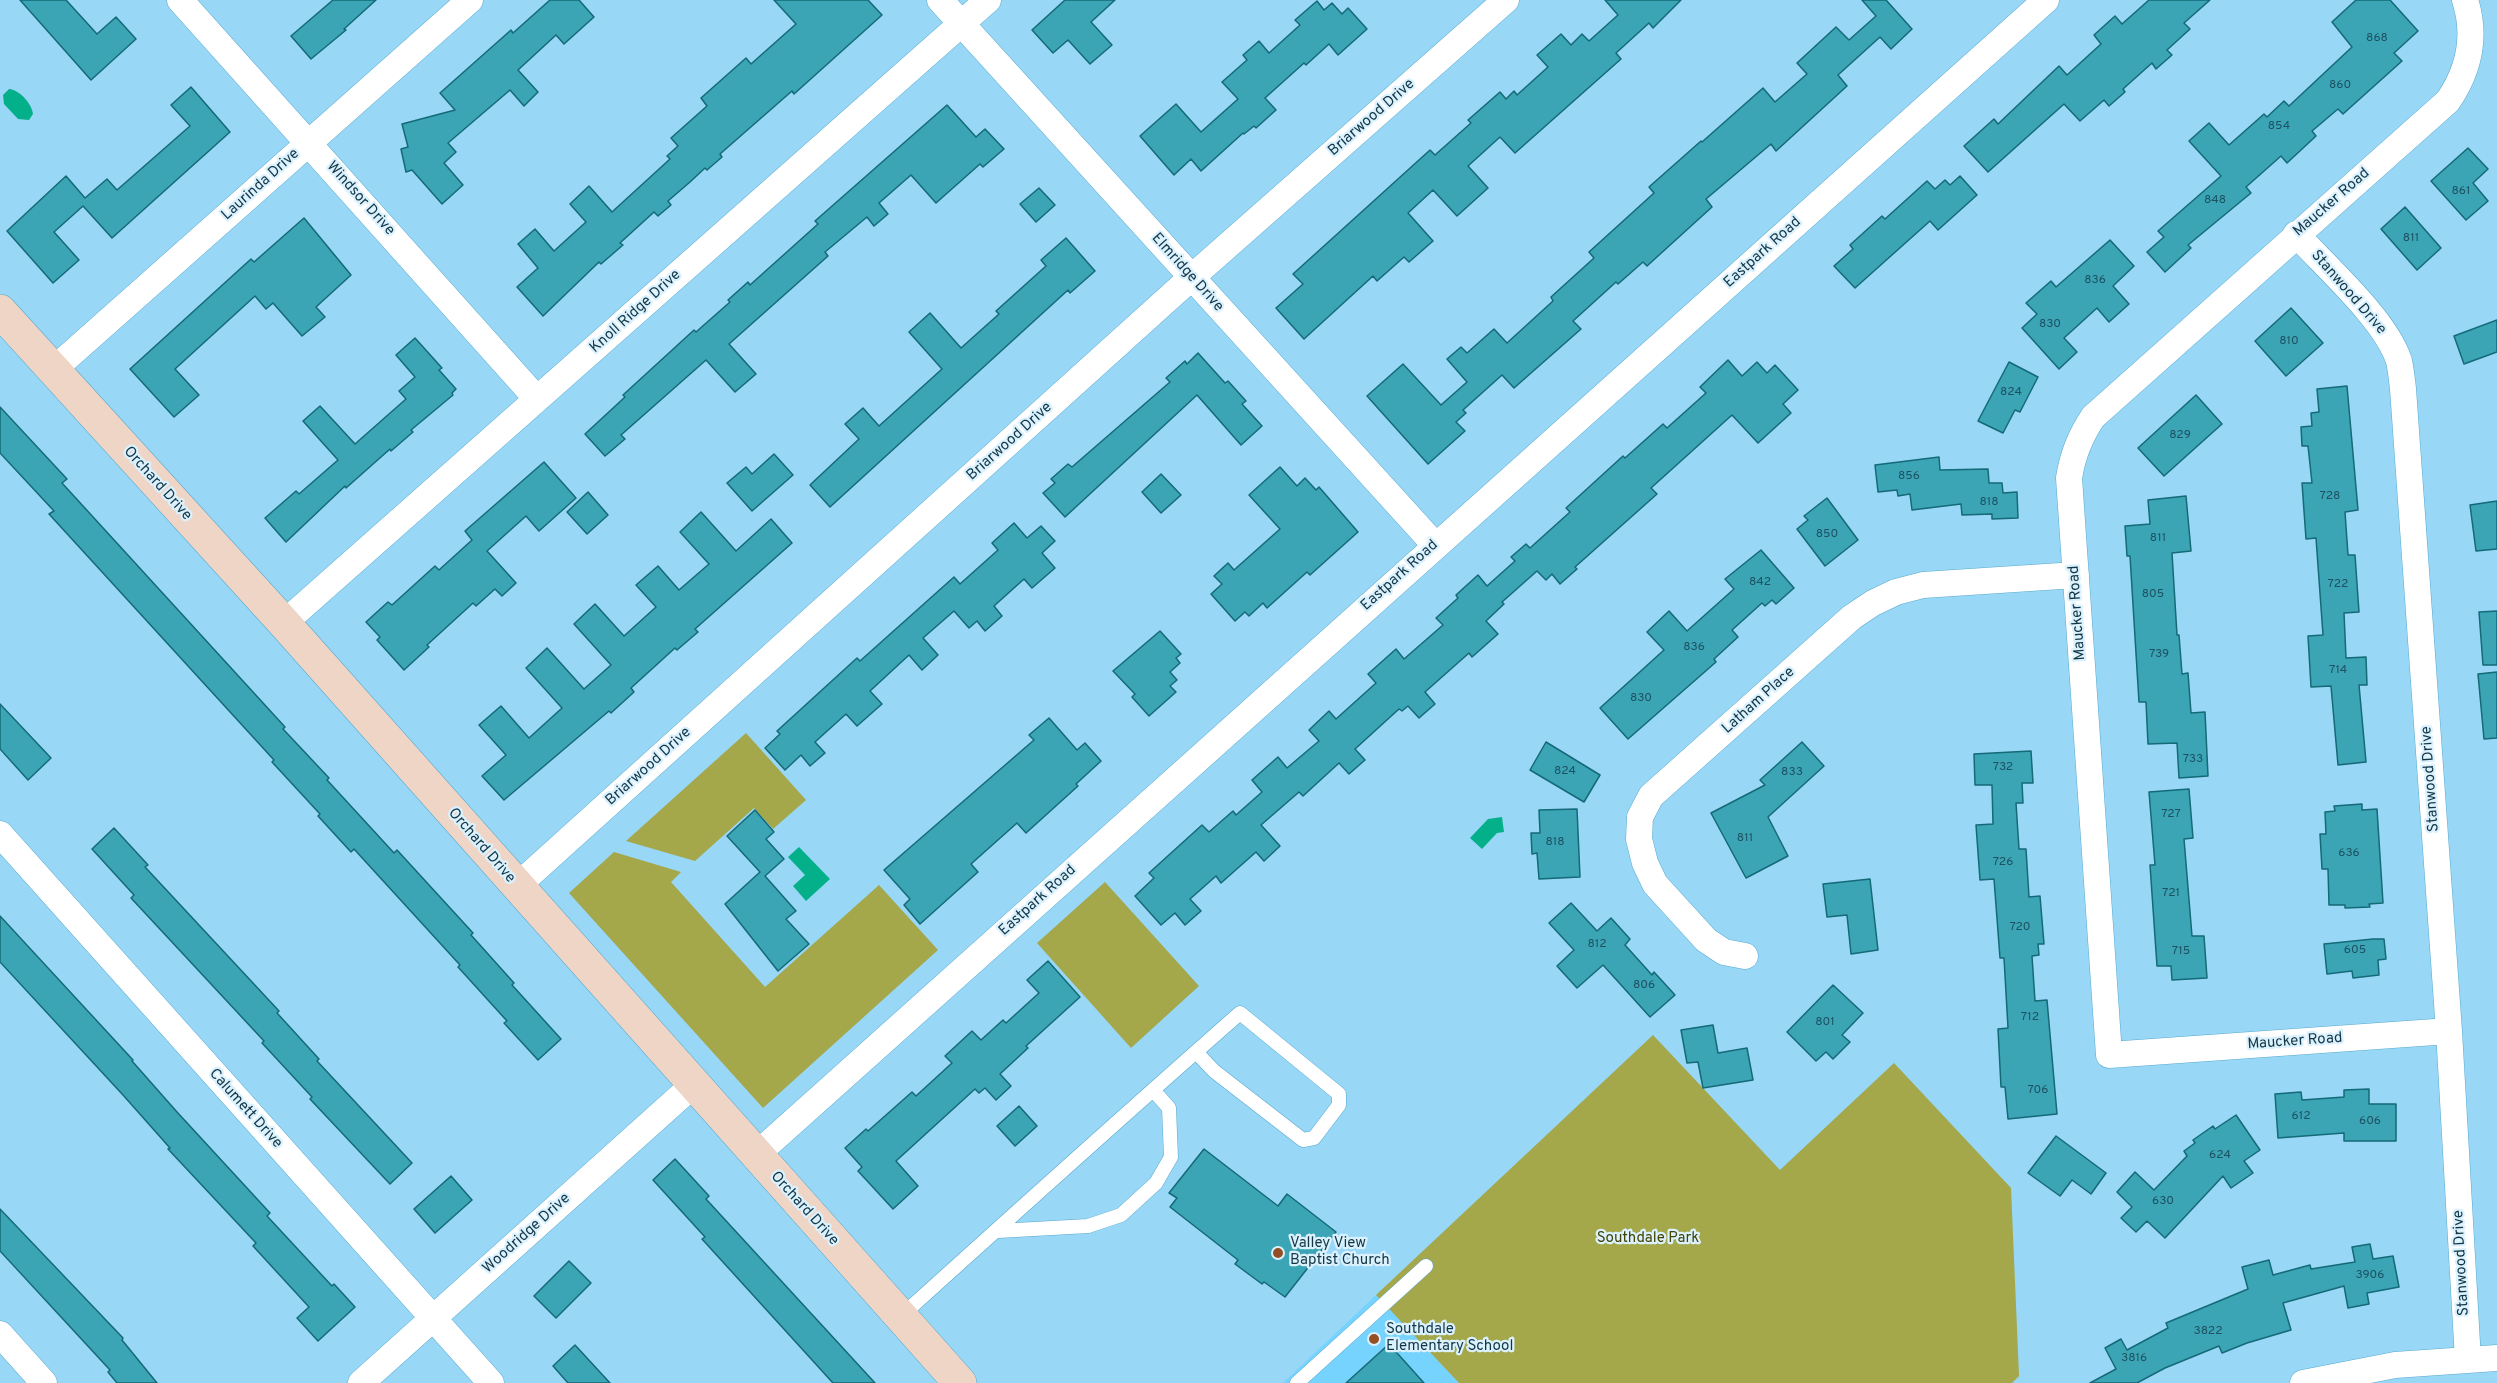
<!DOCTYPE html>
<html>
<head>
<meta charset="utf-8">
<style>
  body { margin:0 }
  canvas { display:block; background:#98d7f6 }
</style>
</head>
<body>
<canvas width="2497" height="1383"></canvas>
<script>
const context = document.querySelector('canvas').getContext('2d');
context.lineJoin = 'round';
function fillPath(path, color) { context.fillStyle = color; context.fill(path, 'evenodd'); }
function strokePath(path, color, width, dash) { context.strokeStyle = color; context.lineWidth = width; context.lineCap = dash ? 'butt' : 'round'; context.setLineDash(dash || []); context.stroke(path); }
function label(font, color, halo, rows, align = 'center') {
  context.font = font + ' Overpass,sans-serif'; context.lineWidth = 4.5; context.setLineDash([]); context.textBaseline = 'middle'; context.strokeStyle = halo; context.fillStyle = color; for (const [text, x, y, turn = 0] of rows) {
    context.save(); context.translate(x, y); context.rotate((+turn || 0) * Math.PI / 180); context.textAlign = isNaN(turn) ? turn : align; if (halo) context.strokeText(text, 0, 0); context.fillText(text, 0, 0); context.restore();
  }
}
fillPath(new Path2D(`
  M1376,1295L1459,1383H1283Z`), '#76d3fe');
fillPath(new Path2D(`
  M746,733L806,800L773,829L754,808L695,861L626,841Z
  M614,852L681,872L671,882L765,987L879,885L938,950L763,1108L569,893Z
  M1105,882L1199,986L1131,1048L1037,943Z
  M1653,1035L1780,1170L1894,1063L2011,1188L2019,1376L2012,1383H1459L1376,1295Z`), '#a4a74a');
fillPath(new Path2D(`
  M9,89C20,90 32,104 33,114L29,120L18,119L4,104L3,95Z
  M1502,817L1504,832L1497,833L1482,849L1470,838L1488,819Z
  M799,847L830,879L806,901L793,886L805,875L788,857Z`), '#04b08a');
const building = new Path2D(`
  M20,0H66L97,34L116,17L136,39L91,80Z
  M333,0H376L344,29L346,30L311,59L291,36Z
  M550,0H579L594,17L564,44L556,35L518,70L538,92L524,106L510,90L448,143L456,152L444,163L463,185L442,204L412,170L406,172L401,149L408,147L402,124L455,110L440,93L511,30L513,33Z
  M774,0H868L882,15L794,94L792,91L720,154L722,157L707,170L705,168L690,182L668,201L671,205L658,216L654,212L620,243L623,245L601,264L599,262L543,316L517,287L538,268L518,244L535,229L554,251L586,222L570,204L589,186L612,212L670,159L667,156L678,146L671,138L707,106L701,98L746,58L751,64L796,24Z
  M1065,0H1115L1091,22L1112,45L1090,64L1068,40L1053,53L1032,30Z
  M1605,0H1681L1653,28L1649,23L1616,53L1621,59L1515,153L1500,137L1468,166L1488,188L1457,216L1433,190L1408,213L1433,241L1409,262L1404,257L1377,281L1373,276L1304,339L1276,308L1303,284L1293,274L1430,150L1435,155L1471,123L1468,120L1500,92L1506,99L1514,91L1517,95L1548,67L1537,55L1561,34L1571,45L1582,34L1589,41L1618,15Z
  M1862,0H1886L1912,29L1891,49L1880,37L1838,75L1847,86L1776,151L1771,144L1706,199L1712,207L1647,266L1643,262L1618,284L1616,282L1573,321L1581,329L1514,388L1502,375L1463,410L1466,413L1456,422L1465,431L1428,464L1367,396L1403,364L1441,405L1467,382L1447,359L1461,347L1467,353L1494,329L1507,343L1553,301L1551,297L1594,258L1589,252L1654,193L1649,187L1701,141L1702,142L1763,88L1775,102L1807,74L1797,63L1836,27L1849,40L1876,16Z
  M2149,0H2210L2184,23L2190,29L2167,50L2172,55L2156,69L2152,63L2123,89L2125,92L2109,106L2104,100L2080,121L2064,104L1988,172L1964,146L1994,119L1998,124L2059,66L2067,75L2101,44L2094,35L2115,16L2122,24Z
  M2356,0H2390L2418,31L2394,53L2402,61L2343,114L2338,109L2312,131L2316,136L2287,163L2281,156L2246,187L2251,193L2188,245L2191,248L2165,272L2147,252L2164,237L2158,231L2221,176L2189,141L2209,123L2229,145L2264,114L2267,117L2284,101L2289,106L2352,47L2332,22Z
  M1317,1L1324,10L1332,3L1342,14L1348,8L1367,29L1338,55L1329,44L1306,65L1304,63L1265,98L1276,110L1256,128L1254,126L1244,134L1243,133L1201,171L1191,159L1174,175L1140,136L1176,104L1201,132L1238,99L1222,82L1247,60L1243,55L1259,41L1269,53L1300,25L1295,20Z
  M191,87L230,132L112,238L83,206L54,232L79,260L53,283L7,231L66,176L85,198L107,179L117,190L190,126L171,105Z
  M947,105L976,137L985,129L1004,149L983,167L980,164L936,203L911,175L879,203L888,214L874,226L867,217L825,252L828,256L729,344L756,374L735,392L706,360L621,435L625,439L605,456L585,434L625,397L623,395L694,330L696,332L730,302L728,300L748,282L750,285L818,224L815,221Z
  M2468,148L2488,169L2473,183L2488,201L2466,220L2431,181Z
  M1960,176L1977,195L1938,230L1930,221L1855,288L1834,266L1853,249L1850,245L1882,216L1885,219L1927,181L1935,189L1945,180L1950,185Z
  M1039,188L1055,205L1036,222L1020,204Z
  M2405,207L2441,248L2417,270L2381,229Z
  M304,218L351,275L316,307L325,317L302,336L273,303L266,309L255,296L175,369L199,395L174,417L130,369L251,259L254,262Z
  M1066,238L1095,271L1070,293L1068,290L830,507L810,485L859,439L845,424L863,408L879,426L942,369L909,332L930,313L961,348L999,314L996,311L1046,266L1041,260Z
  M2110,240L2134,266L2113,286L2129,304L2109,322L2097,308L2064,338L2077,352L2059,369L2022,328L2037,314L2026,303L2051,281L2056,287Z
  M2291,308L2323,343L2286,376L2255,341Z
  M2497,320V352L2464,364L2454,336Z
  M415,338L442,368L439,370L456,389L452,393L453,395L411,430L413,432L391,451L390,449L346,488L345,486L286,542L265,518L296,491L299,494L338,460L303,421L320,406L355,444L406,399L399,391L415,377L396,355Z
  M1198,353L1225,383L1228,381L1246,401L1242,404L1262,426L1241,445L1197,395L1065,517L1043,493L1055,483L1051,479L1068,464L1072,467L1170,382L1166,378L1185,361L1187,364Z
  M1728,360L1742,376L1757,362L1767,373L1775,365L1798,390L1783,404L1791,413L1758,443L1732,415L1651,488L1657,494L1575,567L1577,569L1560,584L1552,574L1546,580L1537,571L1502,602L1504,604L1486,621L1498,634L1472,657L1469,653L1425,692L1435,704L1419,718L1408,706L1402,711L1399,709L1355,749L1365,760L1349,774L1339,763L1303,796L1299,792L1261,825L1280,846L1264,861L1256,852L1221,883L1216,876L1190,899L1201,911L1185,925L1175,913L1161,925L1135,896L1154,878L1149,873L1202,825L1209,832L1233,811L1236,815L1262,792L1252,780L1278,757L1287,768L1319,741L1309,730L1329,711L1336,719L1376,683L1368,674L1396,649L1404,659L1443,625L1436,618L1458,598L1456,595L1478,575L1487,586L1515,561L1511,557L1526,544L1530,548L1570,512L1566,508L1623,456L1625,458L1663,424L1667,428L1706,393L1700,387Z
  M2009,362L2038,377L2020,412L2015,410L2003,433L1978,421Z
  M2347,386L2358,510L2345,512L2348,555H2355L2359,612L2344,613L2346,658L2366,657L2367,685H2359L2366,762L2338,765L2331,686L2311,687L2308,636L2323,635L2316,538L2306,539L2302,483H2312L2308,446H2302L2301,427L2312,426L2311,413L2319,412L2317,389Z
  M2196,395L2222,424L2164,476L2138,448Z
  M0,407L67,479L62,483L285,727L283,729L329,778L327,780L394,853L397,850L473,933L471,935L514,983L512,985L561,1039L538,1060L504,1023L507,1021L458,967L460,965L354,849L351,852L318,816L320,814L272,762L274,760L49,514L54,511L0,453Z
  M774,454L793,475L752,511L727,483L746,467L752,474Z
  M1939,457L1940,470L1988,469L1989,483H2002L2003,493L2017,492L2018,518L1992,519V514L1962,515L1961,504L1912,510L1910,494L1898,496L1897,490L1878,492L1875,465Z
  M544,462L576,498L539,531L526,516L487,551L516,583L502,596L495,589L476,606L473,603L427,645L429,647L404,670L377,640L380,637L366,622L388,602L392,605L435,566L439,570L472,540L465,531Z
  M1280,467L1297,486L1305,478L1316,490L1319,487L1358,532L1310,575L1307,572L1267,608L1263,603L1249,616L1245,612L1235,621L1211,594L1222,584L1214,576L1228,563L1234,570L1280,529L1249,495Z
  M1161,474L1181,495L1161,513L1142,492Z
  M588,492L608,515L587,534L567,512Z
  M2186,496L2191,551L2172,553L2177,635H2179L2182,674L2188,673L2191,713L2205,712L2208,776L2179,778L2177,743L2148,744L2146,702H2139L2130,556H2127L2125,526L2150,524L2148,500Z
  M1827,498L1858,540L1825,566L1797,529L1808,520L1804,516Z
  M2497,501V549L2476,551L2470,505Z
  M701,512L736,551L771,519L792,543L695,629L698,632L677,650L675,648L631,688L634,692L611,713L609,711L504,800L482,776L506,755L479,725L501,706L529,738L562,708L526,668L547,648L584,689L611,665L574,624L595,604L624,636L656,607L636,585L658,566L679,590L709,564L680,532Z
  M1014,523L1027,538L1041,526L1055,541L1042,553L1055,568L1032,588L1024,579L994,606L1002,616L985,631L977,621L969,628L954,611L923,638L938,655L922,670L909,655L870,691L882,704L857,726L846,714L815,742L825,753L810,766L801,755L785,770L765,748L780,734L777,731L857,658L860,661L954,577L960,584L998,550L992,543Z
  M1761,550L1794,588L1776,604L1772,600L1765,606L1762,603L1732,630L1738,637L1714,659L1716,662L1628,739L1600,708L1664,650L1647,632L1669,611L1687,631L1734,589L1725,579Z
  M2497,611V665H2483L2479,612Z
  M1160,631L1181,654L1176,658L1180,663L1170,672L1177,680L1170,686L1176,692L1149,716L1132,697L1135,694L1113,671Z
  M2497,672V738L2484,739L2478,674Z
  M0,704L51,758L28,780L0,749Z
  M1049,718L1077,750L1085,743L1101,761L1076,784L1078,786L1026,833L1017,823L971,864L978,872L920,924L904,905L910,899L884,870L1034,740L1029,735Z
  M1546,742L1600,775L1584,802L1530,770Z
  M1802,742L1824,766L1768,817L1788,856L1746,878L1711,813L1765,785L1760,780Z
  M2031,751L2033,783H2022L2023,803H2016L2019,849H2026L2029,897L2040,896L2044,944H2038L2039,955L2032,956L2035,1001L2047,1000L2057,1114L2008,1119L2005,1087H2001L1998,1029L2008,1028L2004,958H2000L1994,879L1980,880L1976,825L1993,824L1992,785H1975L1974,754Z
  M2189,789L2193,838L2184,839L2192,936H2204L2207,978L2172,980L2171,966H2157L2150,865H2155L2149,792Z
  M2362,804V810L2377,809L2383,903L2369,904L2370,907L2345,908V905H2329L2328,869H2322L2320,834H2326L2325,812L2335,811L2334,806Z
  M1577,809L1580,877L1539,879L1537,853L1532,854L1531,833H1540L1539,810Z
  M755,810L774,832L766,839L784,859L765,876L796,911L786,919L809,944L778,971L725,904L760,872L727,836Z
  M114,828L148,865L145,867L279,1011L277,1013L319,1059L317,1061L412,1163L390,1184L310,1099L312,1097L262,1043L264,1041L131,898L134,895L92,849Z
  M1870,879L1878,950L1851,954L1847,915L1827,917L1823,884Z
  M1571,903L1597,931L1611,918L1630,939L1625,945L1652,975L1654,972L1675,995L1650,1017L1603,965L1577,988L1557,966L1574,950L1549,923Z
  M0,916L133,1060L132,1061L177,1112L270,1213L267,1216L332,1286L334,1284L355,1307L318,1341L297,1318L309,1307L253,1246L256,1243L168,1149L170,1148L123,1095L0,962Z
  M2373,939H2384L2386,959L2378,960L2379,975L2353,978L2352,971L2327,974L2324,944Z
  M1048,961L1080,997L1026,1046L1028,1048L1000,1074L1011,1086L996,1100L985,1088L979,1093L975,1089L896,1161L918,1186L893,1209L858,1171L862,1167L845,1148L866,1129L868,1131L912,1092L916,1096L952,1063L945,1056L972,1031L981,1040L1003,1020L1006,1023L1039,993L1027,980Z
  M1833,985L1863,1013L1842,1035L1850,1042L1833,1059L1826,1052L1816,1061L1787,1032Z
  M1713,1025L1718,1053L1747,1048L1753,1080L1703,1088L1698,1062L1687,1063L1681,1030Z
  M2369,1089V1104H2396V1141H2344V1133L2278,1138L2275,1094L2301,1092L2302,1100L2344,1097V1090Z
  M1019,1106L1037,1126L1015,1146L997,1126Z
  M2236,1115L2260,1150L2244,1161L2253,1173L2231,1188L2223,1176L2165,1238L2147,1221L2136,1232L2121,1218L2132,1207L2117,1192L2135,1172L2154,1190L2187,1156L2184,1151L2195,1143L2193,1140L2213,1126L2215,1129Z
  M2056,1136L2106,1173L2091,1194L2072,1180L2060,1196L2028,1173Z
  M1204,1149L1278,1206L1287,1194L1336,1232L1285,1297L1264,1282L1262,1284L1235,1264L1238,1260L1170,1207L1177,1198L1169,1193Z
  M675,1159L709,1196L706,1199L875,1383H833L702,1239L705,1237L653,1180Z
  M451,1176L472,1200L435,1233L414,1209Z
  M0,1209L123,1338L122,1340L157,1383H117L108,1372L110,1370L0,1251Z
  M2370,1244L2373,1259L2393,1256L2399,1287L2367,1293L2369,1304L2348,1308L2344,1286L2283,1303L2291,1330L2247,1343L2222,1353L2219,1346L2165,1368L2137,1383H2090L2116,1369L2105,1348L2121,1339L2127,1350L2168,1328L2166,1323L2248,1289L2242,1267L2269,1260L2273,1275L2310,1265L2311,1269L2355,1262L2352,1247Z
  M569,1261L591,1283L556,1318L534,1296Z
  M1389,1344L1424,1383H1346Z
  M575,1345L610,1383H568L553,1366Z`);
fillPath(building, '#3ba4b5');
strokePath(building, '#146a76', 1.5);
const lane = new Path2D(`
  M998,1231L1088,1226L1121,1215L1156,1183L1171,1157L1169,1108L1153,1090
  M900,1317C1013,1215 1126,1113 1240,1013L1339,1094V1105L1314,1138L1303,1140L1214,1071L1196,1052
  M1297,1383L1426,1266`);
const street = new Path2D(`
  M180,0L537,399
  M940,0L1435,545
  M2296,234C2326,267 2386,320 2399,361C2401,370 2402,380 2403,389L2449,1031L2468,1360
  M53,370L470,0
  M284,623L988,0
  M0,834L491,1383
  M516,887L1192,277L1506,0
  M1745,956L1724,952L1706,940L1655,884L1645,863L1639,839L1640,817L1651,796L1852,617L1873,603L1896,592L1923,585L2076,575
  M2449,1031L2109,1055L2069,478C2073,454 2080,437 2093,417L2448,101C2469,70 2477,37 2465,0
  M756,1155L2046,0
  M0,1334L44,1383
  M361,1383L693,1085
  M2303,1383L2395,1365L2497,1358`);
const secondary = new Path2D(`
  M0,311L284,623L960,1383`);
strokePath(lane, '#57a9cf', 15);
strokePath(street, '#57a9cf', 27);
strokePath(secondary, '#57a9cf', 34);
strokePath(lane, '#fff', 14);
strokePath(street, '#fff', 26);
strokePath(secondary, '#eed5c6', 33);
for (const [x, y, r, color] of [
  [1278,1253,6,"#945024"],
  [1374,1339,6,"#945024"]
]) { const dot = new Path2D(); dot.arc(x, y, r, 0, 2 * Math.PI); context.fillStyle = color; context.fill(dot); strokePath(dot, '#dbf2fe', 2); }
label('12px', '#1d5262', null, [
  ["868",2377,39],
  ["860",2340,86],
  ["854",2279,127],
  ["861",2461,192],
  ["848",2215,201],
  ["811",2411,239],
  ["836",2095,281],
  ["830",2050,325],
  ["810",2289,342],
  ["824",2011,393],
  ["829",2180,436],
  ["856",1909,477],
  ["728",2330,497],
  ["818",1989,503],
  ["850",1827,535],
  ["811",2158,539],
  ["842",1760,583],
  ["722",2338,585],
  ["805",2153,595],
  ["836",1694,648],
  ["739",2159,655],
  ["714",2338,671],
  ["830",1641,699],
  ["733",2193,760],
  ["732",2003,768],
  ["824",1565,772],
  ["833",1792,773],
  ["727",2171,815],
  ["811",1745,839],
  ["818",1555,843],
  ["636",2349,854],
  ["726",2003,863],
  ["721",2171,894],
  ["720",2020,928],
  ["812",1597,945],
  ["605",2355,951],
  ["715",2181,952],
  ["806",1644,986],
  ["712",2030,1018],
  ["801",1825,1023],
  ["706",2038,1091],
  ["612",2301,1117],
  ["606",2370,1122],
  ["624",2220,1156],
  ["630",2163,1202],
  ["3906",2370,1276],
  ["3822",2208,1332],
  ["3816",2134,1359]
]);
label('15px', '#133646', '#dbf2fe', [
  ["Briarwood Drive",1372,118,-41],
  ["Laurinda Drive",261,185,-42],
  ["Windsor Drive",360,199,48],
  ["Maucker Road",2332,203,-41],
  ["Eastpark Road",1763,253,-42],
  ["Elmridge Drive",1187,273,48],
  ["Stanwood Drive",2348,293,49],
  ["Knoll Ridge Drive",636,312,-42],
  ["Briarwood Drive",1010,442,-42],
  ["Orchard Drive",157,484,48],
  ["Eastpark Road",1400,576,-42],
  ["Maucker Road",2078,613,-94],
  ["Latham Place",1759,701,-42],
  ["Briarwood Drive",649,767,-42],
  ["Stanwood Drive",2431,779,-94],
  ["Orchard Drive",481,846,49],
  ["Eastpark Road",1038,901,-42],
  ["Maucker Road",2295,1042,-4],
  ["Calumett Drive",245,1109,48],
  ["Orchard Drive",804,1209,48],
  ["Woodridge Drive",527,1234,-42],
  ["Stanwood Drive",2462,1263,-93]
]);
label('15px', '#434304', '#dbf2fe', [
  ["Southdale Park",1648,1239]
]);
label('15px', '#133646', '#dbf2fe', [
  ["Valley View",1290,1244],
  ["Baptist Church",1290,1261],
  ["Southdale",1386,1330],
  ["Elementary School",1386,1347]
], 'left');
</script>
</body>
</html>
